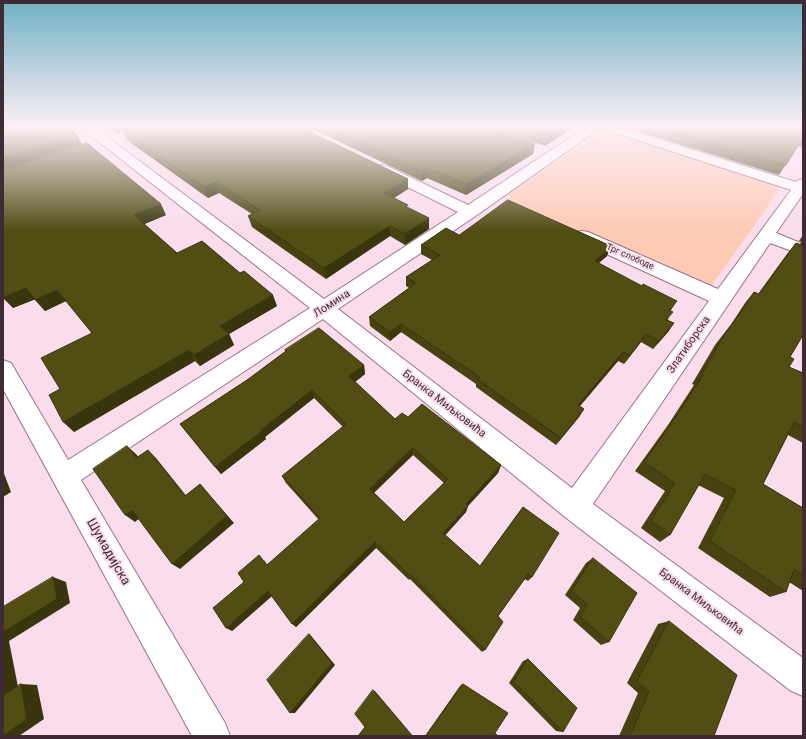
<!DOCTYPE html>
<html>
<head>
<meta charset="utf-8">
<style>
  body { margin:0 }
  #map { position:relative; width:806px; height:739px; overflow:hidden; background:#fadcec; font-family:Roboto,sans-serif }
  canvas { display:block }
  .frame { position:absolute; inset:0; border:4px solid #3e2b36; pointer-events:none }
</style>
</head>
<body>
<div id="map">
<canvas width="806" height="739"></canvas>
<div class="frame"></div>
</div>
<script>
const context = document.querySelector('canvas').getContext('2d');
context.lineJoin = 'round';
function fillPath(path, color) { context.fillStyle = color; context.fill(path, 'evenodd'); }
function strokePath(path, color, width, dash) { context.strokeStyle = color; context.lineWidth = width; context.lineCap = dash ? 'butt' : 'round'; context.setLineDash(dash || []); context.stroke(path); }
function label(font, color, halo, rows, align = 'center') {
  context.font = font + ' Roboto,sans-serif'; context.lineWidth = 4; context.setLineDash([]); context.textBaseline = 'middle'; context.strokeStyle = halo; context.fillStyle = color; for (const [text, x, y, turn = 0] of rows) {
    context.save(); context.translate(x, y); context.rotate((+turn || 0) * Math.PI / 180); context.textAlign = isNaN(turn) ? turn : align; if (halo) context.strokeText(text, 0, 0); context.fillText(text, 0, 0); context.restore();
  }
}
fillPath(new Path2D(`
  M603,132H613L775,186L779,190L712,285L700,283L511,201L509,193Z`), '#fecab4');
const minor = new Path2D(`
  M80,127H94L324,299L458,212L377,172L375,169L377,166L382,165L387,166L468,205L586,127H619L796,182L798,180L803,179V194L776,233L803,244V255L770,243L593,504L803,658V696L791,691L565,517L323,319L81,480L225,723L230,736H192L3,389V360L11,363L68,460L310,308ZM600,128L791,190L718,289L588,232L582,231L576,232L574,236L576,240L709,301L572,488L338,309L477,215Z`);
strokePath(minor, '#9a6e87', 2);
fillPath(minor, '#fff');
fillPath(new Path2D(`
  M108,127H135L117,133Z
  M308,127H490L533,154L466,195L427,178L422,181Z
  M495,127H574L545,146Z
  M624,127H803V148L798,146L779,175Z
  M69,129L77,135L82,145L166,215L144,224L177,253L277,306L229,334L234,345L200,366L195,361L74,432L60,389L92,333L66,301L45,311L35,299L13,308Z
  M123,131L408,189L394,198L408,208L429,229L405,245L390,236L326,279L252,227L248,216L252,214L219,193L208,198L128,141Z
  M459,235L607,256L598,263L670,310L668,320L674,323L668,332L653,349L641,342L624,364L618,361L580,406L584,409L579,417L556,445L476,387V384L401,332L390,341L370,326L369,317L409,288L406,286V277L432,260L421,254V245Z
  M803,235V335L790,357L789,367L803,373V443L788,435L763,484L803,508V591L789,582L786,592L770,597L698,548L724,498L698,485L670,535L660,542L641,528L665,491L635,471L668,425L694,385L692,384L715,345L732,323L745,303L754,292L758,294L787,254L796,243L800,244L802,242L799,241Z
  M285,350L364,365L365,374L355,382L395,419L408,417L501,465L498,473L468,506L466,512L445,535L480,566L523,507L532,577L528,581L525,579L498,616L485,650L482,652L410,579L409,580L376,548L296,627L272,596L232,631L244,582L264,560L267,565L319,520L286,483L282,476L343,427L314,398L265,437L266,439L221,474L180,424L247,380L286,352ZM413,455L444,483L404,522L374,493Z
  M593,558L609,642L601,645L573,620L580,608L565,595L586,563Z
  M669,621L714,736H619L638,693L627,683L658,624Z
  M528,659L563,732L556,731L509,683L523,661Z
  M463,684L495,733L498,736H425L460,686Z`), '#474210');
fillPath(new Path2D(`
  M114,127H135L117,133Z
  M561,127H574L545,146L548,136Z
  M77,135L82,145L3,171V158Z
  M535,143L533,154L466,195L467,184Z
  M427,168V178L422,181V171Z
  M408,179V189L384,204V193Z
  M216,182L219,193L208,198L204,187Z
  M161,204L166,215L140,226L134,215Z
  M429,218V229L405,245V234Z
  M390,226V236L326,279L324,268Z
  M611,246L607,256L591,270L595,261Z
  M26,288L36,299L13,308L3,298V297Z
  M57,290L66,301L45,311L35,300Z
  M273,295L277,306L229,334L234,345L200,366L194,355L220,326Z
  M677,301L671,310L663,318L669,310Z
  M674,323L668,332L653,349L659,341Z
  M401,324V332L390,341V332Z
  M646,334L641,342L624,364L630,355Z
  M189,350L195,361L74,432L63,422Z
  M623,352L618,361L574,413L578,405Z
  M364,365L365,374L351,385L349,376Z
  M312,390L314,398L265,437L266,439L221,474L215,467Z
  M584,409L579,417L556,445L561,438Z
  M127,446L136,454L145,466L136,458Z
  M413,448V455L371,495L370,489Z
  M148,450L156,458L192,503L185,496Z
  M501,465L498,473L467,507L468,506L466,512L442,539L443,533L466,504Z
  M3,471L11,492L3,497Z
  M200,484L234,523L180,569L172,564Z
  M132,510L141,517L135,522L125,515Z
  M375,542L376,548L296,627L292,624Z
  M53,577L66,582L70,603L9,641L20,697L3,696V632Z
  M268,591L273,595L232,631L226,628Z
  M309,634L312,637L335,665L295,713H290Z
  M21,684L37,685L44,719L19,736H3Z
  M373,690L375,691L413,736H412Z`), '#39360d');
const building = new Path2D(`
  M3,127H67L77,135L3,158Z
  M136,127H300L408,179L384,193L408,205L405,206L429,218L405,234L390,226L324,268L248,216L260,210L216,182L204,187L123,131Z
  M328,127H490L535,143L467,184L427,168L422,171Z
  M524,127H561L548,136Z
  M661,127H803V138L786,165Z
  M87,143L161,204L134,215L177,253L202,241L240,273L244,271L273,295L220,326L229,334L194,355L189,350L63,422L49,395L60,389L41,358L92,333L57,290L35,300L26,288L3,297V170Z
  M508,200L611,246L595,261L642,286L643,284L677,301L669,310L673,312L666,320L674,323L659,341L646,334L630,355L623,352L578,405L584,409L561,438L477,379L480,377L401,324L390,332L369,317L416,283L406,277L440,255L421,245L446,228L459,235Z
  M802,242H803V335L790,357L794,359L789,367L803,373V426L794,422L763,484L803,508V575L794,569L786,592L710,541L736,490L705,474L670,535L651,521L675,483L644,462L677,415L703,375L702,374L725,334L741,312L754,292L759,294L796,243L801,245Z
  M319,328L364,365L349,376L395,419L402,413L408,417L422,404L501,465L466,504L468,506L443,533L480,566L523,507L559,533L532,577L528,574L498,616L503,622L485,650L410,574L409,575L375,542L292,624L268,591L226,628L213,608L244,582L238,573L259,555L267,565L320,518L282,476L346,424L312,390L261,430L262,431L215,467L180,424L247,380L286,351L285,350ZM413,448L448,479L404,522L370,489Z
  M127,446L136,458L148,450L185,496L200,484L227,516L172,564L132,510L125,515L93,469Z
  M593,558L637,593L609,642L580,617L587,604L572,591Z
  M53,577L57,599L3,632V607Z
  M669,621L737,675L714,736H630L649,692L637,682Z
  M309,634L332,663L290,713L267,680Z
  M528,659L577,708L563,732L514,682Z
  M21,684L27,719L3,736V696Z
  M463,684L508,713L495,733L498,736H426Z
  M373,690L412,736H358L365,727L355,714Z`);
fillPath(building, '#524d13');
strokePath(building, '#39360d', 1);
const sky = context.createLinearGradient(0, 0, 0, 231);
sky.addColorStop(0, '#6fb1c2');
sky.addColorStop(0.55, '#fdeff6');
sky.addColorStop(1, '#fdeff600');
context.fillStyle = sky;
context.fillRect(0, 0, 806, 231);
label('9px', '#3e2b36', '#fadcec', [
  ["Трг слободе",630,257,24]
]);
label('11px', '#3e2b36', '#fadcec', [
  ["Ломина",332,304,-33],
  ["Златиборска",689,345,-55],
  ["Бранка Миљковића",444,404,38],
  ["Бранка Миљковића",701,602,37]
]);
label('13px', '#3e2b36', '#fadcec', [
  ["Шумадијска",108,552,60]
]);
</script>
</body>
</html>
